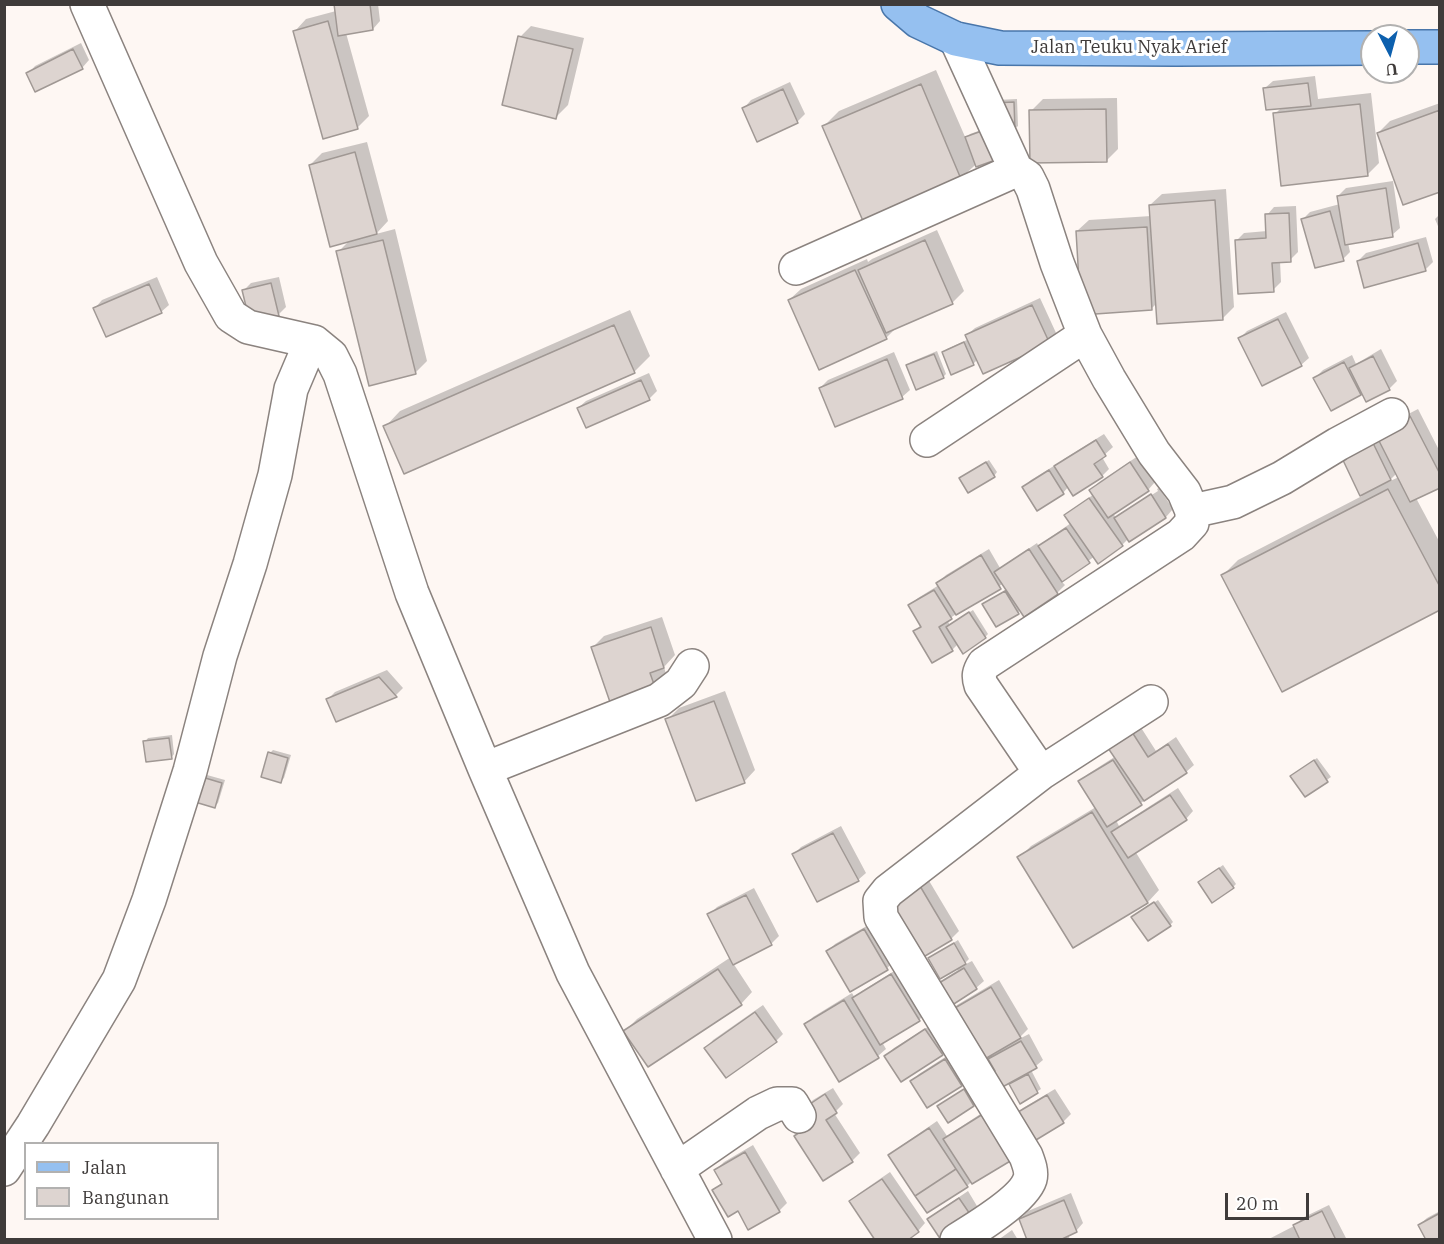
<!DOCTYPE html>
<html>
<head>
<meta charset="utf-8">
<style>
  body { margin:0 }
  #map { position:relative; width:1444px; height:1244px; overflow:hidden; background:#fef7f3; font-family:"IBM Plex Serif",serif }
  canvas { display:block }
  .frame { position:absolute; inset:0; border:6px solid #3f3b3a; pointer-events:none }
  .legend { position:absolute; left:24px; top:1142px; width:195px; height:78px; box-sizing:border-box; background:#fff; border:2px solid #b2b1b0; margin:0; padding:8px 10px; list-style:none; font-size:18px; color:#3f3b3a }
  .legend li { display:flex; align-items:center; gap:12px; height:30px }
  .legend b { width:30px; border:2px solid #b2b1b0 }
  .north { position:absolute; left:1360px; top:24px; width:60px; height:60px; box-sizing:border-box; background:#fff; border:2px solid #b2b1b0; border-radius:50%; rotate:174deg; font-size:16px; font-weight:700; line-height:24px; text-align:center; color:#3f3b3a }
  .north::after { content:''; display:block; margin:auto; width:21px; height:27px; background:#0d60ae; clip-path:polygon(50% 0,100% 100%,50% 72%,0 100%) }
  .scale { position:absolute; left:1225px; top:1193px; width:84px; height:27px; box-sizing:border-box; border:3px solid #3f3b3a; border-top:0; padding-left:8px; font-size:18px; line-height:21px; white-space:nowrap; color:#3f3b3a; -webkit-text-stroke:4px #fff; paint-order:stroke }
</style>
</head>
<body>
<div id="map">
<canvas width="1444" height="1244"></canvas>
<div class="frame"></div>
<ul class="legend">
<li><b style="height:8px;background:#95c0f0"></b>Jalan</li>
<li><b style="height:16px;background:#ddd4d0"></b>Bangunan</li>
</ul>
<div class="north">U</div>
<div class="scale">20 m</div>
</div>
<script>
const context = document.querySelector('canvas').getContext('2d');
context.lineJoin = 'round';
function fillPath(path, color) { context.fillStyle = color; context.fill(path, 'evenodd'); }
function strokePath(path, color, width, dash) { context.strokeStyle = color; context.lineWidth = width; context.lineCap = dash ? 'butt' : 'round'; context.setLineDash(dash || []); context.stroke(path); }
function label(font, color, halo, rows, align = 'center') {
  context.font = font + ' "IBM Plex Serif",serif'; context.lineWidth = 6; context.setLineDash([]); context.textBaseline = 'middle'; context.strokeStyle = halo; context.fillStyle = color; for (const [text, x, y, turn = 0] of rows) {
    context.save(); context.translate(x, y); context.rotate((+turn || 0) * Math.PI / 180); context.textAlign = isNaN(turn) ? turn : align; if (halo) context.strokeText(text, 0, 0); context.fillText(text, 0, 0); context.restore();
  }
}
fillPath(new Path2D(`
  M335,4H378L380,21L373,29L346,33L369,116L357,128L295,31L306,19L336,11Z
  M531,26L584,38L568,105L556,117L520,37Z
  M81,43L89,60L82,68L28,74L35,66Z
  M936,70L966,139L970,134L995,125L997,100L1017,99L1018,126L961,178L824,126L839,111Z
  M1315,76L1318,99L1371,93L1379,163L1367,175L1275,114L1282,107L1265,88L1273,81Z
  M790,82L805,114L797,122L744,108L751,100Z
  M1117,98L1118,149L1106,161L1031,111L1043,99Z
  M1440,103V191L1378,133L1390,121Z
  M367,142L388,221L376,234L395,229L427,361L415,373L338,252L350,240L310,165L322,153Z
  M1393,181L1400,228L1392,235L1348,243L1350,252L1343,259L1302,220L1310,212L1340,204L1338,196L1346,188Z
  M1226,189L1234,307L1222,319L1157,303L1151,309L1077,231L1089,220L1151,216L1150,205L1162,194Z
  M1296,206L1298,252L1290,260L1280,261L1281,282L1273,290L1237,240L1244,233L1267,231V215L1274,207Z
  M1440,214V231L1435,219Z
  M937,230L964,291L952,303L897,327L886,338L789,300L801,289L867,259L868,262L872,259Z
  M1426,237L1433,262L1425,270L1358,261L1366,253Z
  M157,277L169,305L161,312L95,308L102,300Z
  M279,277L286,307L278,315L244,290L251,283Z
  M1040,298L1057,335L984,372L978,359L973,364L943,352L947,349L969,339L967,335L975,328Z
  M630,310L650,356L635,371L405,472L385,427L400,411Z
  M1286,312L1309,358L1301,365L1240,338L1247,331Z
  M1381,349L1397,381L1389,389L1363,392L1331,409L1315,378L1323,370L1352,355L1356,364Z
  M937,351L946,374L943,377L908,365L911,362Z
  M894,352L910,390L902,397L836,425L820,388L828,380Z
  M649,373L657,391L649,399L578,408L586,401Z
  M1418,409L1440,452V486L1416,498L1440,543V608L1223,575L1238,560L1362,496L1342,456L1385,426ZM1397,473L1399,477L1388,482Z
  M1104,434L1113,447L1102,457L1109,469L1102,476L1069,486L1063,493L1024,487L1031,480L1057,464L1058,465L1064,459Z
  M1138,456L1155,482L1148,490L1113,513L1116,518L1122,512V514L1158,491L1157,489L1159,488L1173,509L1166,517L1129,540V538L1122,545L1095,556L1061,581L1065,585L1057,593L1018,612L987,601L1008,589L1004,583L947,620L950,625L973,610L988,634L985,637L958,644L952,650L915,631L921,625L910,605L918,598L939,585L938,583L946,575L989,549L1000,568L1037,543L1039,547L1048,539L1071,523L1066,515L1094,494L1091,490L1099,482Z
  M989,460L997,472L994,476L961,478Z
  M662,617L675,655L664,667L667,677L655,688L593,647L604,636Z
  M387,670L403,688L396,695L337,720L328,699L335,692Z
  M725,691L755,770L744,782L667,720L679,708Z
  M1140,726L1156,751L1176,737L1194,765L1186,772L1116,820L1119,826L1178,788L1193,811L1186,819L1135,851L1159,890L1148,902L1074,946L1019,858L1031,846L1096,807L1080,782L1088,774L1116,756L1110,748Z
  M172,735L174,754L171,758L145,742L148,738Z
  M273,750L291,755L284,778L280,782L270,753Z
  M1317,758L1331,777L1305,795L1295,773Z
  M207,775L225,780L218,803L214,807L204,778Z
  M841,826L866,873L858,880L794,854L801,847Z
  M1223,865L1236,884L1233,887L1203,879Z
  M928,879L959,931L951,939L916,960L884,908Z
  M754,888L779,936L771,944L733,963L752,992L741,1004L625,1031L637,1019L731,957L709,915L717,907Z
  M1158,900L1173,922L1170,925L1137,914Z
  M872,923L895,961L887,968L850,990L828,951L835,944Z
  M958,940L969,959L962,966L972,961L984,981L976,988L943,1009L939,982L958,970L956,968L930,958Z
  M899,968L927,1012L919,1020L882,1042L886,1049L878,1056L840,1080L806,1025L813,1017L852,993L855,998L862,991Z
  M999,980L1028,1029L1017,1040L1029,1034L1043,1060L1031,1070L1041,1089L1020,1102L1011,1084L1015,1079L990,1074L995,1068L990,1059L999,1051L950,1012L957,1005Z
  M763,1005L783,1034L776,1041L706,1048L713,1040Z
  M934,1023L949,1046L942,1054L886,1056L894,1048Z
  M953,1052L969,1077L962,1084L928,1106L912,1082L919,1074Z
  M968,1087L977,1101L948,1121L942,1103Z
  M833,1088L843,1104L834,1113L860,1153L852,1161L804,1129L806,1108L813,1100Z
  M1055,1089L1071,1114L1063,1122L1015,1116L1023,1108Z
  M991,1107L972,1181L967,1186L890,1155L898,1148L937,1121L947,1136Z
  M753,1145L787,1203L779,1211L739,1209L713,1190L723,1182L716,1170L724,1162Z
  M890,1172L925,1223L918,1231L851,1201L858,1194Z
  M968,1191L980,1211L973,1218L929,1219L937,1212Z
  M1071,1193L1083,1223L1076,1231L1068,1234L1070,1240H1029L1020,1219L1028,1211Z
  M1329,1205L1347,1240H1267L1296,1225L1302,1218Z
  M1440,1211V1240L1419,1225L1427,1218Z
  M1012,1230L1018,1240H998Z`), '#0003');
const building = new Path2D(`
  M334,4H370L373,30L338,36Z
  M328,21L358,129L323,139L293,31Z
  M518,36L573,49L556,119L502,105Z
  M73,49L83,69L35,92L26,73Z
  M1308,83L1311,106L1266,110L1263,88Z
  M921,84L961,179L863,221L822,126Z
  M783,89L798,123L757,142L742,108Z
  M1014,102L1015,131L992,103Z
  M1360,104L1368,176L1281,186L1273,113Z
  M1106,109L1107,162L1030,163L1029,110Z
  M1440,110V192L1403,205L1377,133Z
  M990,128L1001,158L976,167L965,137Z
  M355,152L377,234L330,247L309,165Z
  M1386,188L1393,237L1345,245L1337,196Z
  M1215,200L1223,320L1157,324L1149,205Z
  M1330,211L1344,261L1315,268L1301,219Z
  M1289,213L1291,262L1272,263L1274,292L1238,294L1235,240L1266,238L1265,214Z
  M1147,227L1152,310L1081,315L1076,231Z
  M383,240L416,374L369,386L336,251Z
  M925,240L953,304L886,333L858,270Z
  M1418,243L1426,271L1364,288L1357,261Z
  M855,270L887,339L819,370L788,300Z
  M271,283L279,316L250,323L242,290Z
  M149,284L162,313L106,337L93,308Z
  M1032,305L1050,344L983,374L965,335Z
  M1278,319L1302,366L1262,386L1238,338Z
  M614,325L635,373L404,474L383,426Z
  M964,342L974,365L951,375L942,352Z
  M934,354L944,378L916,390L906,365Z
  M1373,356L1390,390L1366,402L1349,368Z
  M887,359L903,399L835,427L819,388Z
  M1344,362L1361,395L1331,411L1313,378Z
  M641,380L650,400L586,428L577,408Z
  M1410,416L1440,474V488L1410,502L1375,433Z
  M1096,440L1106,456L1094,464L1103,477L1073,496L1054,466Z
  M1372,441L1391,480L1360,496L1341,456Z
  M986,462L995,477L968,493L959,478Z
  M1130,462L1149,491L1108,518L1089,490Z
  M1049,470L1064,494L1037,511L1022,487Z
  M1388,489L1440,587V610L1282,692L1221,575Z
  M1151,494L1166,518L1129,542L1114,518Z
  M1089,498L1123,546L1098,564L1064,515Z
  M1066,528L1090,563L1062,582L1038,546Z
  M1029,549L1058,594L1024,617L994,572Z
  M981,555L1001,589L956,615L936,583Z
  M934,590L952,619L939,627L953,651L932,663L913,631L921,627L908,605Z
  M1005,591L1019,614L996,627L982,604Z
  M969,612L986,638L963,654L946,627Z
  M651,627L664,668L650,673L656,690L611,705L591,647Z
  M379,677L397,697L336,722L326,699Z
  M714,701L745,783L696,801L665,719Z
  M1132,732L1148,757L1168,744L1187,773L1144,801L1108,748Z
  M169,738L172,759L146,762L143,741Z
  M268,752L288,758L281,783L261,777Z
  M1113,760L1142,805L1107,827L1078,781Z
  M1314,760L1328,782L1305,797L1290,776Z
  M202,777L222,783L215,808L195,802Z
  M1170,795L1187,820L1128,858L1111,832Z
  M1092,812L1148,903L1073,948L1017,857Z
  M833,833L859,881L817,902L792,854Z
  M1219,868L1234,888L1212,903L1198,882Z
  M920,886L952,940L915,962L883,908Z
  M746,895L772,945L733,965L707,914Z
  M1154,902L1171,926L1148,941L1131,917Z
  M864,929L888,970L850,992L826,951Z
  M954,943L966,964L940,979L928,958Z
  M964,968L977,989L943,1011L929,989Z
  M718,969L742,1005L648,1067L623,1031Z
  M891,974L920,1021L880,1045L852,998Z
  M991,987L1021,1038L978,1063L948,1012Z
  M844,1000L879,1058L839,1082L804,1024Z
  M755,1012L777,1042L726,1078L704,1048Z
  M925,1029L943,1055L901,1082L884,1056Z
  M1021,1041L1037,1068L997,1090L988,1074L995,1071L988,1059Z
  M945,1059L962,1086L927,1108L910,1081Z
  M1028,1074L1038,1093L1020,1104L1009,1084Z
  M964,1089L974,1106L948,1123L937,1106Z
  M825,1094L837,1113L826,1120L853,1162L823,1181L794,1136L814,1123L804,1108Z
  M1047,1095L1064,1123L1031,1143L1013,1115Z
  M983,1114L1012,1160L972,1184L943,1139Z
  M929,1128L956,1169L915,1196L888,1155Z
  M745,1152L780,1212L748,1230L738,1211L728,1217L712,1190L722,1184L714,1170Z
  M956,1169L968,1187L927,1213L915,1196Z
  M882,1179L919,1232L908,1240H875L849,1201Z
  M959,1198L974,1220L941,1240L927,1219Z
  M1064,1200L1077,1232L1060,1240H1027L1019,1219Z
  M1322,1211L1336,1240H1300L1293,1225Z
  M1440,1213V1240H1426L1418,1225Z`);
fillPath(building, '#ddd4d0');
strokePath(building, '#a09894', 1.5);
const minor = new Path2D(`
  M87,4L201,263L231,316L248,327L314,342L331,356L340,374L412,593L485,769L573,973L715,1240
  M956,39L1016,170L1027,177L1033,189L1057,263L1085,335L1109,379L1154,453L1184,492L1192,511V523L1181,535L984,664C979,672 978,676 981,685L1041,773L888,891L880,901L881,917L1026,1156C1029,1164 1032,1172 1030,1179C1024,1199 975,1229 957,1240
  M796,268L1016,170
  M927,440L1085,335
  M1192,511L1233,502L1282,478L1338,444L1392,415
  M485,769L659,700L681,683L692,666
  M1041,773L1151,702
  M4,1169L33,1125L119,980L149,900L190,771L220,656L250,564L275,475L291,389L305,356L314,342
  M677,1169L758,1113L777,1104H792L799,1116`);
const major = new Path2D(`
  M898,4L918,21L956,39L1000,48L1176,49L1372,48
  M1408,47H1440`);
strokePath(minor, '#8b837f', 36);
strokePath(major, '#4976aa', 36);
strokePath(minor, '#fff', 33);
strokePath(major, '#95c0f0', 33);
label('18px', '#3f3b3a', '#fff', [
  ["Jalan Teuku Nyak Arief",1129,48]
]);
</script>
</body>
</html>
